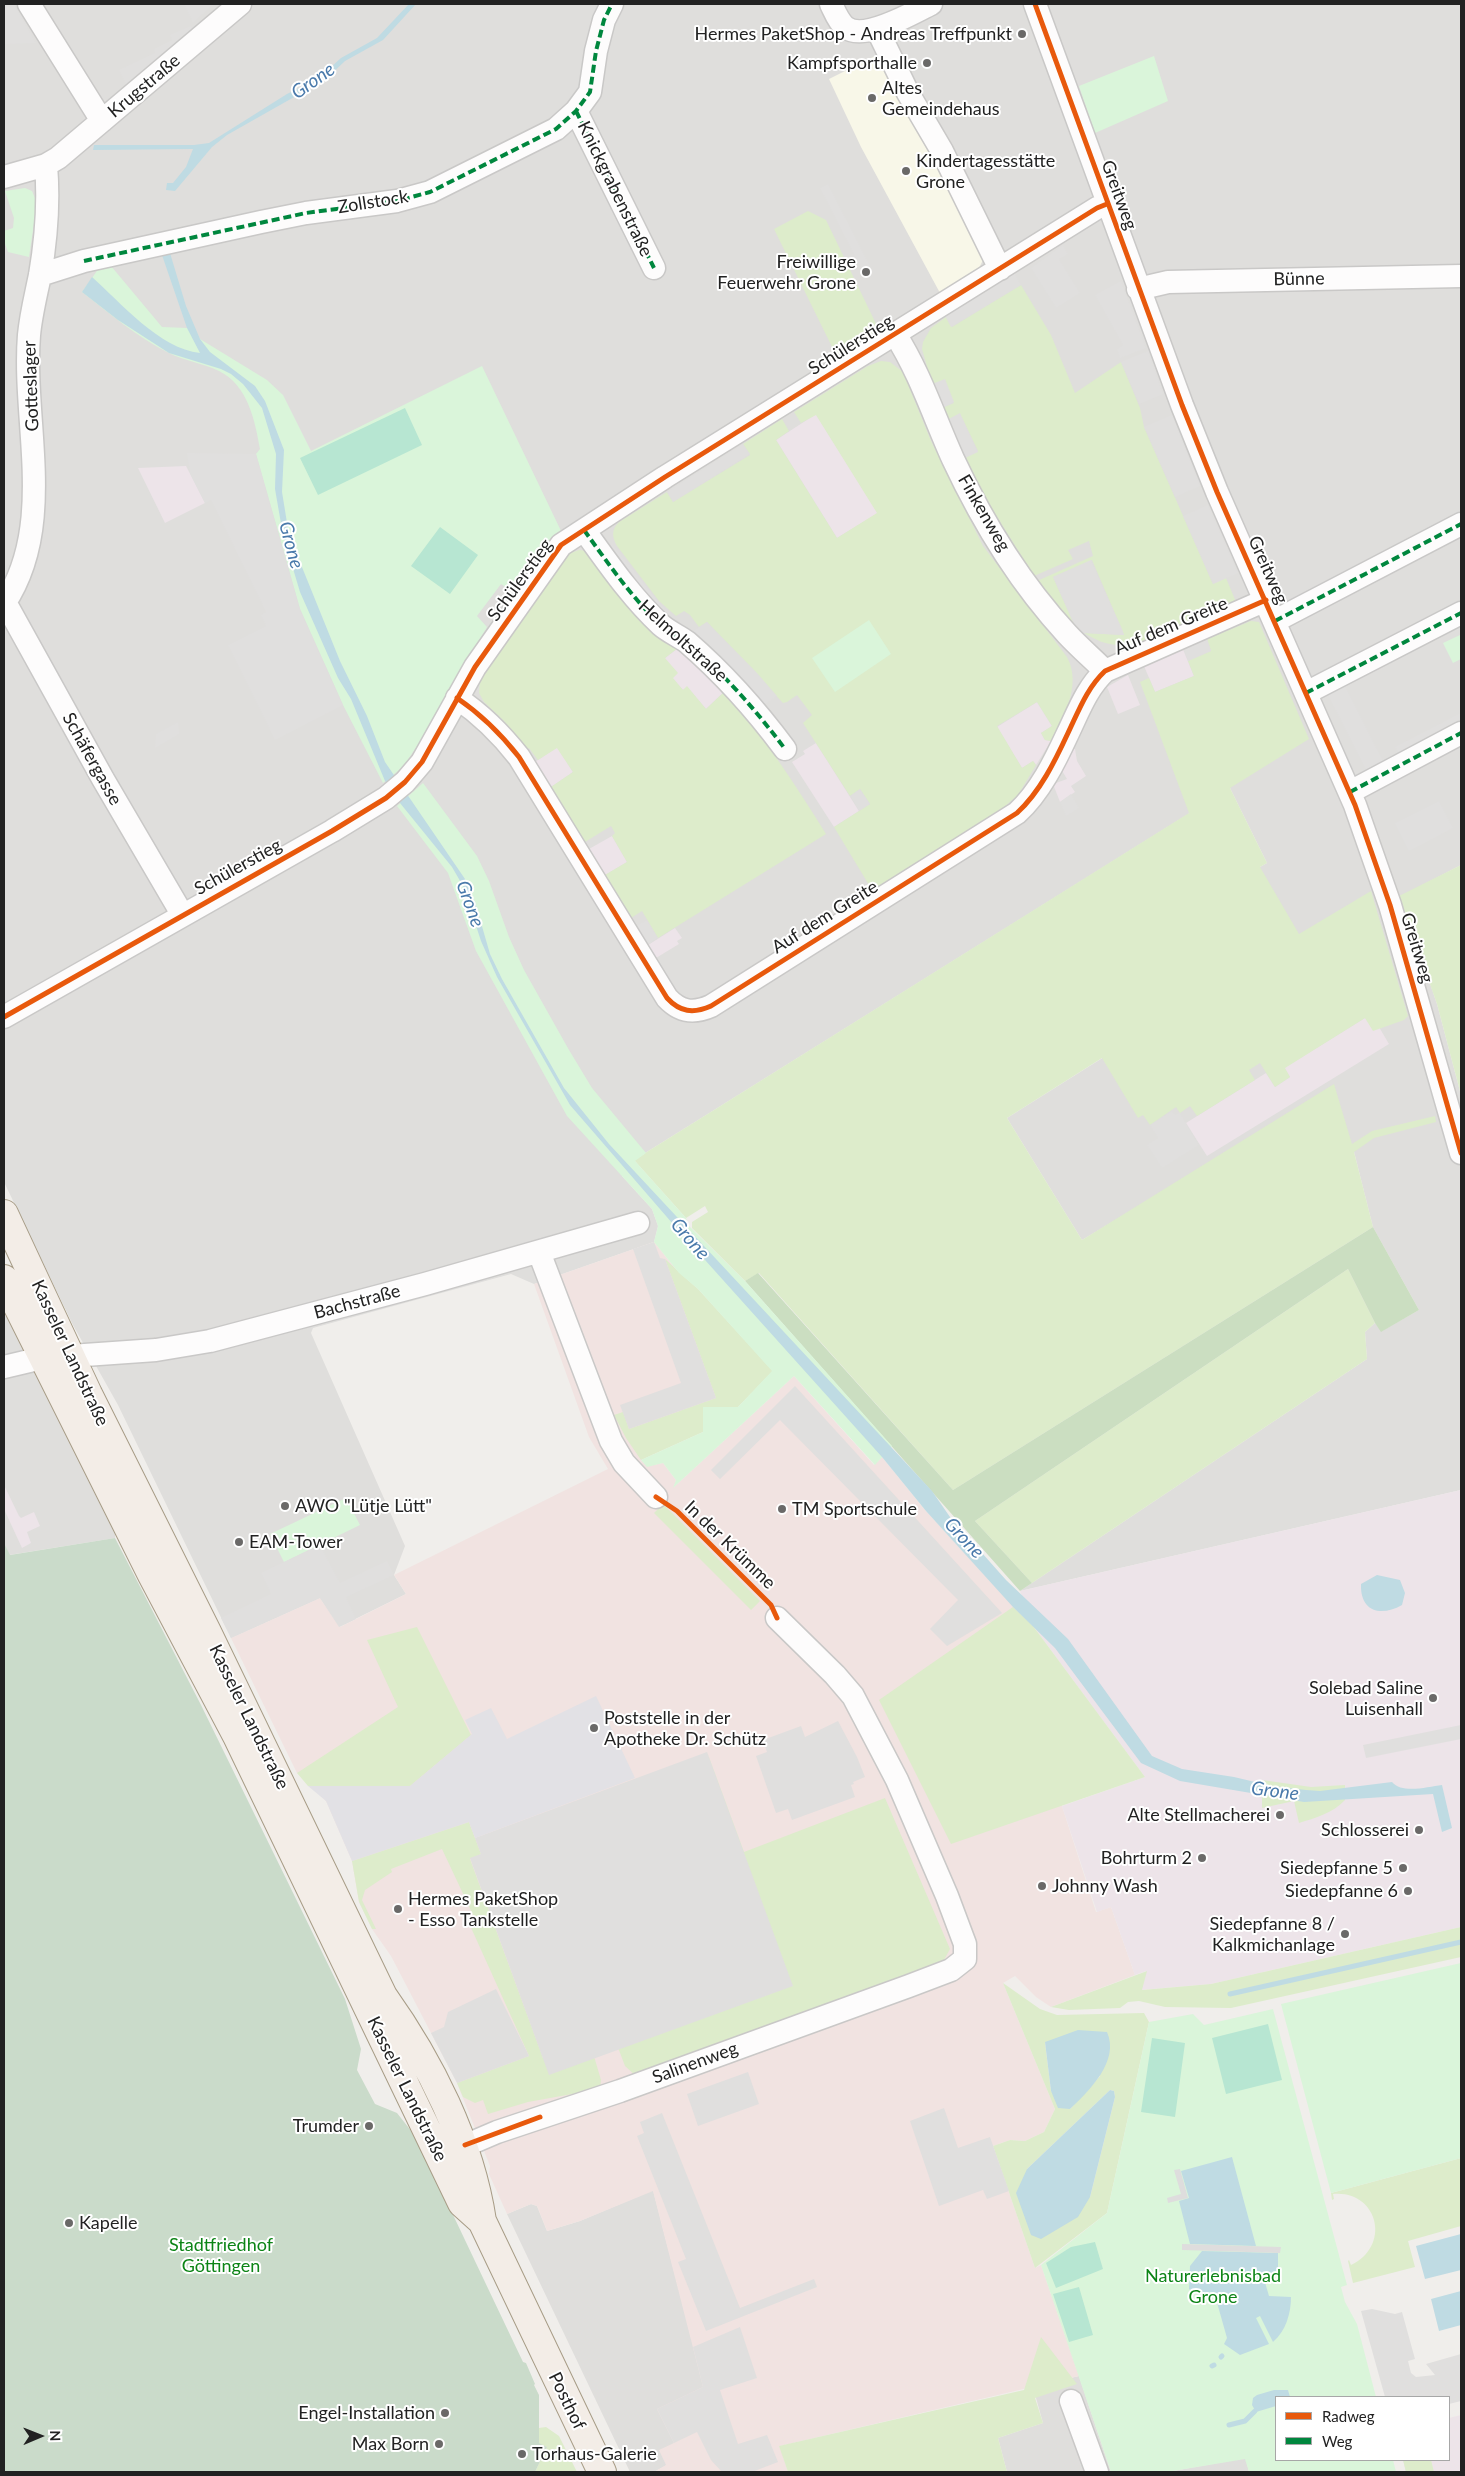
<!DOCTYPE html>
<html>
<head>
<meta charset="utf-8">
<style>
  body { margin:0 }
  #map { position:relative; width:1465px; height:2476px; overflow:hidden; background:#f0eeeb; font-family:Lato,sans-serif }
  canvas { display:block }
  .frame { position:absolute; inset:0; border:5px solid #222; pointer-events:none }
  .legend { position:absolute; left:1275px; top:2396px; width:175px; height:65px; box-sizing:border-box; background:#fff; border:1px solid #a7a7a7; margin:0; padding:6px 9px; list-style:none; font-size:15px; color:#222 }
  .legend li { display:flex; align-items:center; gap:10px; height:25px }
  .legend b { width:25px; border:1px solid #a7a7a7 }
  .north { position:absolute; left:15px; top:2411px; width:50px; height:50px; -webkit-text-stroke:4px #fff; paint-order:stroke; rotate:89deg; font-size:14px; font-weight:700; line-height:20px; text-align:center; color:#222 }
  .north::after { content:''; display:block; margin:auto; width:18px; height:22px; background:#222; clip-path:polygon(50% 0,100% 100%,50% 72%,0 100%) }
</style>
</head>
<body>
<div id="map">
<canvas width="1465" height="2476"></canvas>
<div class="frame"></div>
<ul class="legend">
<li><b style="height:6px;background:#e8590c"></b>Radweg</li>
<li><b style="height:6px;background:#00873e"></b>Weg</li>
</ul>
<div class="north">N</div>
</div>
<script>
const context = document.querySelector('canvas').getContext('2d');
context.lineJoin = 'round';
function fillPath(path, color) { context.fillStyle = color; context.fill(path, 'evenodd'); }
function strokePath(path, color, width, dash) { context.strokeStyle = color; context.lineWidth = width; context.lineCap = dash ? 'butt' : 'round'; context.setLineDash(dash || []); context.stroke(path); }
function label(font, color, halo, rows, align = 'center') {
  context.font = font + ' Lato,sans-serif'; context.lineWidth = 4; context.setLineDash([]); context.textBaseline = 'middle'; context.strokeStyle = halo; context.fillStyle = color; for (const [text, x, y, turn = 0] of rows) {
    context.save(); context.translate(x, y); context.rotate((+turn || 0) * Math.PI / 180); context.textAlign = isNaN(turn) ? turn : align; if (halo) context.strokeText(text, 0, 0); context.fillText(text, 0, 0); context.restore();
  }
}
fillPath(new Path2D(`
  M4,4H1461V865L1400,897L1437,1004L1461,1095V1490L1020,1591L1367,1359L1365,1332L1375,1323L1382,1331L1419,1310L1373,1227L1352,1144L1193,1174L1082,1240L1007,1118L1209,991L1260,867L1267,863L1230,788L634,1160L622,1176L652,1209L658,1226L654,1242L534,1284L511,1274L313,1328L311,1333L405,1546L394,1575L406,1594L339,1627L320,1598L231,1638L118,1405L73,1325L4,1182Z
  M4,1313L43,1375L116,1521L115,1538L9,1555L4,1543Z
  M653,2190L704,2387L674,2443L667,2465L654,2472H630L507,2214L531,2204L537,2206L547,2231L580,2221Z
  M1079,2376L1111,2472H1007L998,2438L1043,2423L1033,2387Z
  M1246,2458L1249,2472H1167Z`), '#dfdedc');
fillPath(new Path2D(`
  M654,1242L679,1273L698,1289L773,1371L641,1460L647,1466L663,1463L676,1480L674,1487L794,1376L874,1465L882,1457L926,1511L1033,1626L1062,1806L1096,1912L1111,1907L1135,1975L1051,2007L1036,1997L1015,1976L1003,1983L1055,2109L1044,2132L1025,2141L1010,2140L993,2146L1035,2268L1041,2265L1079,2376L780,2446L788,2472H654L666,2465L659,2450L674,2443L657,2409L703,2387L653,2191L580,2221L547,2231L537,2206L531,2204L507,2214L489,2174L490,2166L457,2083L391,1956L372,1929L359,1902L352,1861L326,1801L297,1773L231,1638L320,1598L340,1627L406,1594L394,1575L608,1469L589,1437L534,1284Z`), '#f1e3e1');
fillPath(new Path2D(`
  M816,414L878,513L837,538L776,440Z
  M186,466L205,503L165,523L138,468Z
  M678,648L724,692L706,709L687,687L683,690L672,678L665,658Z
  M1183,649L1194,676L1155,692L1144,666Z
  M1128,675L1140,705L1118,714L1107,687Z
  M1037,702L1052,726L1041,733L1045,740L1051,741L1036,765L1033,761L1022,768L997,727Z
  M816,743L859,811L834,827L792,762L805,754L803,751Z
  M557,747L573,772L551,787L535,762Z
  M1072,749H1075L1077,761L1086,776L1071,786L1075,792L1060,802L1053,784L1067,779L1061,769Z
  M612,836L627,862L605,875L589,849Z
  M675,928L682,938L677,941L679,944L656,958L648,945Z
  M1365,1018L1379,1027L1389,1044L1207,1156L1186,1123L1266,1073L1275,1087L1290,1077L1284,1068Z
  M4,1485L19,1516L21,1518L34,1512L40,1526L27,1532L31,1543L22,1548L4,1509Z
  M1461,1490V1927L1211,1984L1141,1990L1146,1971L1135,1975L1111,1907L1097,1912L1062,1806L1145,1777L1033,1626L1020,1591Z
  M1461,2415V2472H1406L1403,2460H1449V2418Z`), '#ede4e9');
fillPath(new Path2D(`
  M879,54L911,120L982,251L983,260L978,270L940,293L861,147L829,79Z`), '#f8f7e8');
fillPath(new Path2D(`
  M808,211L826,220L879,330L837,357L774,229Z
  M1021,285L1051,335L1075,393L1121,362L1140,408L1144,427L1213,584L1226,578L1236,602C1206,615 1151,646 1120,645C1106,645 1096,640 1084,633L1124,635L1092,560L1053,577L1074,624L1037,581L1093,556L1089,541L1068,550L1073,559L1034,576L987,501L965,458L978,451L960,414L947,420L942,408L954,403L932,384L922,349L923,342L931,328L946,317L952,327Z
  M881,361L890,362L903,372L931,441L983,546L1067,657C1082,685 1064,716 1051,741L1045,740L1041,733L1052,726L1037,702L997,726L1022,768L1033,761L1036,765L1018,795L1003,808L872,890L834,827L870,804L860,789L850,796L803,723L812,715L797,695L787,702L783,703L707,622L699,627L690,615L684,611L676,616L659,601L617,546C612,537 611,530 619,522L667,492L673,502L750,455L743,444L782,419L789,431L776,440L837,538L877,513L816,415L801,423L794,412L868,366Z
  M579,550L588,551L678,648L665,658L678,673L673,678L683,690L687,686L706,709L724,692C764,736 795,784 826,834L658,938L642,911L631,918L605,875L627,862L612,836L615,833L611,826L585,842L551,787L573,772L557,748L538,760L529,748L527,750L504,721L484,702L479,693L480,680L564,558L568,554Z
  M1251,621L1259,622L1309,739L1230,788L1267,863L1260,867L1299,934L1371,891L1408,1016L1404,1020L1373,1031L1365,1018L1285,1068L1290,1077L1275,1087L1260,1063L1249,1070L1255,1080L1197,1116L1190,1106L1180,1113L1176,1107L1150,1125L1143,1115L1138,1118L1102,1058L1007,1118L1082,1240L1334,1084L1352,1144L1372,1131L1435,1116L1436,1122L1374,1138L1354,1152L1373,1227L953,1490L759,1273L745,1281L692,1228V1222L708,1212L705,1206L686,1218L634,1160L1189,813L1140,682L1149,678L1155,692L1194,676L1188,661L1211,651L1207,639Z
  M1461,865V1095L1437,1004L1399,896Z
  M665,1259L698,1289L773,1371L738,1407H703V1432L641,1460L626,1438L614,1415L623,1412L629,1429L716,1398Z
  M1348,1269L1375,1323L1365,1332L1367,1359L1032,1583L975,1521Z
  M663,1504L760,1601L751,1610L654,1513Z
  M1013,1607L1033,1626L1145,1777L951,1844L879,1700Z
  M417,1627L471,1735L410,1786H308L297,1773L398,1707L367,1640Z
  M707,1752L744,1852L885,1798L950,1949L944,1960L936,1967L636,2076L625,2066L614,2037L756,1999L780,1990Z
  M1262,1780L1311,1787L1345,1785V1800C1333,1813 1315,1818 1299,1823L1294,1801L1262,1808Z
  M469,1822L481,1854L470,1859L543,2058L591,2046L601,2080L600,2089L528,2102L488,2114L483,2100L475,2103L463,2097L457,2083L529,2056L468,1921L474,1917L442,1849L391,1869L392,1872L365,1890L362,1900L376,1929H372L359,1902L352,1861Z
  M1461,1927V1957L1231,2008L1165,2007L1139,2001L1128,2002L1120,2008L1069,2010L1051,2007L1147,1971L1142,1990L1211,1984Z
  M1003,1983L1040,2009L1057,2015L1144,2013L1149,2022L1107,2213L1035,2268L993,2146L1010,2140L1025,2141L1044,2132L1055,2109ZM1045,2042L1100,2076L1070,2109L1051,2091ZM1110,2090L1114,2091L1115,2097L1090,2197L1027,2169Z
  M1461,2158V2226L1408,2241L1415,2267L1353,2283L1348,2261L1349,2260L1351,2265C1392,2246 1378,2190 1333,2194L1334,2199L1332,2200L1331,2193Z
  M1041,2337L1077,2384L1035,2398L1043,2423L998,2438L1007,2472H788L779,2446L1024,2390Z
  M546,2427L559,2436L577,2472H535L547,2447L538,2443L539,2428Z
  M1403,2460H1431L1434,2472H1406Z`), '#ddeccb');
fillPath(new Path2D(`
  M1373,1227L1419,1310L1381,1332L1375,1323L1348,1269L975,1521L1032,1583L1020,1591L745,1281L758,1273L953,1490Z`), '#cbdec1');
fillPath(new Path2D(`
  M115,1538L201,1705L345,1999L361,2049L357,2070L375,2104L397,2113L416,2137L523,2362L526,2363L535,2384L534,2385L539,2395V2443L547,2447L535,2472H4V1543L10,1555Z`), '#cadbca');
fillPath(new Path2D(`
  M1154,56L1168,101L1095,133L1079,86Z
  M25,188L32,191L37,203L29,257L8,252L4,241V231L13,228L14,218L5,191Z
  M111,266L162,327L187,328L193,325L200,339L267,380L283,395L311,451L482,366L562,533L547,543L512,591L501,584L477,616L487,627L419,743L403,767L383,783L343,705L300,609L256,454L260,449C255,421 248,385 219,371C203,363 184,361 169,353C137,337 109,313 82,292L99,268Z
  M869,620L891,654L835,692L812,658Z
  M1460,635L1461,659L1453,663L1443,643Z
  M423,783L477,856L489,881L509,937L524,970L569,1050L592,1088L646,1153L635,1161L686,1218L688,1225L745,1281L892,1446L875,1465L794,1376L673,1488L676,1480L663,1463L647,1467L641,1460L703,1432V1407H738L772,1371L698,1289L679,1273L654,1242L658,1226L652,1209L567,1116L476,951L448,873L397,806Z
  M346,1498L360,1525L284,1562L270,1534Z
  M1461,1963V2158L1331,2193L1281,2004Z
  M1273,2009L1347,2285L1341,2287L1345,2302L1357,2324L1376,2397H1276V2460H1393L1396,2472H1249L1245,2459L1167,2472H1111L1041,2265L1107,2213L1149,2022L1193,2014L1204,2025Z`), '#daf5da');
fillPath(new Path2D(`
  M405,408L422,445L318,495L300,458Z
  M440,527L478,555L450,594L411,566Z
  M1268,2024L1282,2080L1226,2094L1212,2038Z
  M1152,2038L1185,2043L1175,2117L1141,2112Z
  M1095,2242L1103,2269L1056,2288L1046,2263L1071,2247Z
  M1079,2287L1093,2335L1069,2342L1053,2294Z`), '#b7e6d2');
fillPath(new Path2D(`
  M4,4H14L36,43L4,44Z
  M184,4H214L193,23Z
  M191,26L194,33L128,89L119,70L155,53L154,49L172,40L170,35Z
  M828,184L871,268L863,272L820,188Z
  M1063,245L1068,254L1059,259L1080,293L1056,308L1031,268Z
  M1013,270L1021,285L951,327L943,312Z
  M1121,281L1146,348L1120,358L1117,349L1123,345L1095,295Z
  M1148,351L1163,394L1139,404L1121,362Z
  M945,379L954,402L942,408L932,384Z
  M960,413L978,452L965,458L947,420Z
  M1172,415L1200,486L1175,497L1144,427Z
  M743,444L750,454L673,502L667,492Z
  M187,453L256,454L300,609L343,705L275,740L228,645L266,626L261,615L266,612L211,500L205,503L190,473Z
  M1208,505L1238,573L1213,584L1183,516Z
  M612,544L668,613L666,624L608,557Z
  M1091,560L1122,629L1124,635L1084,633L1074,624L1053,577Z
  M707,622L757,673L777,696L767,703H763L724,660L693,631Z
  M1207,639L1211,651L1188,661L1183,649Z
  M1345,686L1383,761L1366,770L1328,695Z
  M1461,713V726L1401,757L1395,747Z
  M178,722L179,734L155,748L156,734Z
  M860,789L870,804L859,811L850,796Z
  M1071,794L1079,808L1066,816L1060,802Z
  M1439,801L1453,828L1409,851L1395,823Z
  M647,920L658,938L648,945L636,926Z
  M1172,1111L1175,1115L1180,1113L1199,1145L1162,1168L1147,1145L1158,1138L1150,1125Z
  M654,1242L660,1258L665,1259L716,1398L629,1429L620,1405L681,1383L633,1249Z
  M795,1386L1002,1613L947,1646L930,1629L958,1600L780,1420L720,1479L711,1470Z
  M320,1545L340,1583L387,1561L394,1575L346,1597L356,1619L339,1627L320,1598L231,1638L221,1618L271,1594L261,1573Z
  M838,1721L857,1757L865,1777L853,1782L854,1784L851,1785L855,1797L792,1820L788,1809L776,1813L756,1756L767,1752L763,1740L801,1726L805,1737Z
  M1461,1725V1739L1366,1758L1363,1745Z
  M707,1752L793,1986L549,2075L470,1858L481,1854L475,1838Z
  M496,1989L529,2056L457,2083L431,2033L444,2027L448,2012Z
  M748,2072L759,2104L698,2126L687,2094Z
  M944,2108L958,2148L990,2137L1009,2191L987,2199L983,2190L939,2206L910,2121Z
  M662,2113L740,2308L814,2279L817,2287L706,2331L678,2262L686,2259L637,2136L644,2133L640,2122Z
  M1372,2309L1395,2314L1402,2312L1415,2359L1408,2361L1411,2373L1416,2377L1435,2375L1426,2364L1461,2354V2401L1449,2404V2397H1385L1361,2311Z
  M740,2327L757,2378L720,2390L738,2444L767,2435L778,2462L752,2472H722L711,2460L697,2432L674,2443L657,2409L703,2387L693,2347Z`), '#e0dfde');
fillPath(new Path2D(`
  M596,1696L635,1778L475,1838L469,1822L352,1861L326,1801L308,1786H410L472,1734L465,1720L491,1708L507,1739Z`), '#e2e1e5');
fillPath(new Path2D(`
  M409,4H416L383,40L345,61L326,79L227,135L212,147L175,191L166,190L167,183H173L186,167L193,149L93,150L94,145H194L209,143L287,94L319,78L341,58L377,38Z
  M170,253L186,306L200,339L210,352L255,386L265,401L284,450L282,492L289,535L340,661L367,716L385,762L465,879L475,902L490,954L502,979L564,1088L609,1144L932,1491L950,1517L1006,1580L1068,1639L1152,1756L1182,1769L1234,1777L1272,1786L1306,1790L1320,1791L1392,1782C1402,1794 1427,1787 1442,1785L1452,1828L1442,1832L1433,1794L1304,1802L1180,1781L1141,1763L1055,1648L1013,1607L926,1511L882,1457L679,1231L570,1105L497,977L481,941L463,886L452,867L400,803L385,781L351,699L338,678L300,592L283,535L275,489L276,454L262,408L243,384L231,374L221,369L169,353L118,320L82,292L92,277C120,302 160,349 200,353L187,328L162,255Z
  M1377,1575L1400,1580L1405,1593L1402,1605C1381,1617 1360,1612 1361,1584Z
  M1078,2030L1107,2032C1120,2061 1089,2091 1070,2109L1058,2108L1051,2091L1045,2042Z
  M1110,2090L1114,2091L1115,2097L1090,2197L1078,2217L1041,2239L1031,2235L1016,2193L1027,2169Z
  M1232,2157L1256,2246L1190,2244L1179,2201L1189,2198L1181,2171Z
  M1461,2234V2270L1425,2279L1416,2246Z
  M1202,2251L1278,2253V2271L1264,2279L1269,2296L1291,2297C1291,2313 1286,2331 1273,2342L1260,2316L1256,2318L1269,2344L1240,2355L1224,2344L1227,2338L1214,2292L1194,2293L1189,2289L1190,2266Z
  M1461,2291V2325L1439,2331L1431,2299Z
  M1274,2390H1288L1290,2397H1276V2406L1256,2412L1252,2405L1253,2398L1257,2395Z`), '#bfdbe3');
fillPath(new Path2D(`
  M1180,2169L1188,2198L1168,2203L1167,2198L1181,2194L1174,2170Z
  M1182,2244L1281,2247L1280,2253L1182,2250Z`), '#dedddd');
strokePath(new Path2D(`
  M1230,1994L1461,1942
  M1221,2357L1222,2356
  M1212,2366L1214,2365
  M1229,2425L1245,2421L1255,2411`), '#bfdbe3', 5);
const minor = new Path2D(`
  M29,4L102,121
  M831,4C835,12 838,21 845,27C864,42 912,13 931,4
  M1035,4L1182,405L1217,492L1355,805L1390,905L1461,1153
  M877,29L908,93L942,151L1000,269
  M576,111L654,268
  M4,177L46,165L58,158L240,4
  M40,275L84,261L261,222L306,213L397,201L430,192L556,129L576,111L590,92L596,51L604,20L612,4
  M1138,289L1168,282L1461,276
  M895,334C920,373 934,417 953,459C982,521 1020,583 1067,634C1079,647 1093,659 1105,671
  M584,530C608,563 631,597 661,625C669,632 679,636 687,642C724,674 756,710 785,749
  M5,602L103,779L182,914
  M4,604C57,525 22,422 29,335C31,314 36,295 40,275C46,240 49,200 46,165
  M1275,621L1461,524
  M1306,693L1461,613
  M457,698C482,715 501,734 519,757L667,998C680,1012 693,1014 711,1006L1017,813C1040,792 1055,761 1068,733C1079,710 1087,688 1105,671L1266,600
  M1350,792L1461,733
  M4,1017L332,831L386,798L405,782L422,762L475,667L561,545L665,477L1097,208L1107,204
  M539,1252L611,1441L624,1463L656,1497
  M4,1367L42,1358L156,1350L210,1341L425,1284L638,1223
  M448,2153L497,2132L620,2091L909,1986L951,1970L965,1959V1944L947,1896L897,1780L853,1696L835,1675L777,1618
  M1071,2401L1097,2472`);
const major = new Path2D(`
  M4,1214L88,1394L207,1632L383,1996C430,2062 470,2141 482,2221L602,2472
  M4,1279L152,1575L237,1736L462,2203L482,2221`);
strokePath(minor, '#c9c8c7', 25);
strokePath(major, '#a79c86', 30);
strokePath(minor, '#fdfcfc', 22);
strokePath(major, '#f3ede7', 28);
strokePath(new Path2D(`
  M576,111L654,268
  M84,261L306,213L397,201L430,192L556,129L576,111L590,92L596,51L604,20L612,4
  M584,530C608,563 631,597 661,625C669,632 679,636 687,642C724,674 756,710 785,749
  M1275,621L1461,524
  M1306,693L1461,613
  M1350,792L1461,733`), '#00873e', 4, [8, 4]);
strokePath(new Path2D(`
  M1035,4L1182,405L1217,492L1355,805L1390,905L1461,1153
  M457,698C482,715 501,734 519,757L667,998C680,1012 693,1014 711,1006L1017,813C1040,792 1055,761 1068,733C1079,710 1087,688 1105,671L1266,600
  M4,1017L332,831L386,798L405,782L422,762L475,667L561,545L665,477L1097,208L1107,204
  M656,1497L677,1511L771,1605L777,1618
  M465,2145L540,2117`), '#e8590c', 5);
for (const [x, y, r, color] of [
  [1022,34,5,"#6a6968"],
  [927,63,5,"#6a6968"],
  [872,98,5,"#6a6968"],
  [906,171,5,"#6a6968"],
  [866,272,5,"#6a6968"],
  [285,1506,5,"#6a6968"],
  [782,1509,5,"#6a6968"],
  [239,1542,5,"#6a6968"],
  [1433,1698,5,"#6a6968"],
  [594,1728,5,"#6a6968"],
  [1280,1815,5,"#6a6968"],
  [1419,1830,5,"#6a6968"],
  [1202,1858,5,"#6a6968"],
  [1403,1868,5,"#6a6968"],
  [1042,1886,5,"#6a6968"],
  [1408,1891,5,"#6a6968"],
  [398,1909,5,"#6a6968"],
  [1345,1934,5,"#6a6968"],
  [369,2126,5,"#6a6968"],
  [69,2223,5,"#6a6968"],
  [445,2413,5,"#6a6968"],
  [439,2444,5,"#6a6968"],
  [522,2454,5,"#6a6968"]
]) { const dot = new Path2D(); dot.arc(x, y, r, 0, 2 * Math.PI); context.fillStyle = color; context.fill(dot); strokePath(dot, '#fff', 2); }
label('18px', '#222', '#fff', [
  ["Hermes PaketShop - Andreas Treffpunkt",1012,34],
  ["Kampfsporthalle",917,63],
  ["Altes",882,88,"left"],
  ["Gemeindehaus",882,109,"left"],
  ["Kindertagesstätte",916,161,"left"],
  ["Grone",916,182,"left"],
  ["Freiwillige",856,262],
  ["Feuerwehr Grone",856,283],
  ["AWO \"Lütje Lütt\"",295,1506,"left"],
  ["TM Sportschule",792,1509,"left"],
  ["EAM-Tower",249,1542,"left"],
  ["Solebad Saline",1423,1688],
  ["Luisenhall",1423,1709],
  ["Poststelle in der",604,1718,"left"],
  ["Apotheke Dr. Schütz",604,1739,"left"],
  ["Alte Stellmacherei",1270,1815],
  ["Schlosserei",1409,1830],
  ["Bohrturm 2",1192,1858],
  ["Siedepfanne 5",1393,1868],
  ["Johnny Wash",1052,1886,"left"],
  ["Siedepfanne 6",1398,1891],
  ["Hermes PaketShop",408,1899,"left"],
  ["- Esso Tankstelle",408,1920,"left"],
  ["Siedepfanne 8 /",1335,1924],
  ["Kalkmichanlage",1335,1945],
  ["Trumder",359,2126],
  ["Kapelle",79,2223,"left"],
  ["Engel-Installation",435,2413],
  ["Max Born",429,2444],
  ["Torhaus-Galerie",532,2454,"left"]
], 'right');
label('18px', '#222', '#fff', [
  ["Krugstraße",144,86,-40],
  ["Knickgrabenstraße",615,189,64],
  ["Greitweg",1119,195,70],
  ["Zollstock",373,202,-9],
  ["Bünne",1299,279,-1],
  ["Schülerstieg",851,345,-32],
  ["Gotteslager",31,386,-92],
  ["Finkenweg",984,513,60],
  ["Greitweg",1268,570,66],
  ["Schülerstieg",520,580,-54],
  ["Auf dem Greite",1171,626,-23],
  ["Helmoltstraße",683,641,42],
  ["Schäfergasse",92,759,61],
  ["Schülerstieg",238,867,-29],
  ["Auf dem Greite",825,917,-32],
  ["Greitweg",1417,948,73],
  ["Bachstraße",357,1302,-15],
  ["Kasseler Landstraße",70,1353,65],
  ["In der Krümme",730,1545,44],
  ["Kasseler Landstraße",249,1717,64],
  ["Salinenweg",695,2063,-20],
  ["Kasseler Landstraße",407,2089,64],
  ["Posthof",567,2401,64]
]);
label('18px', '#0c8416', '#fff', [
  ["Stadtfriedhof",221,2245],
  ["Göttingen",221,2266],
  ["Naturerlebnisbad",1213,2276],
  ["Grone",1213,2297]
]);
label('italic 19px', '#4a7aab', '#fff', [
  ["Grone",313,81,-35],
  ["Grone",291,545,75],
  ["Grone",470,904,70],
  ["Grone",690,1239,49],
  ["Grone",964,1538,47],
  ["Grone",1275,1791,7]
]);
</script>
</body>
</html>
